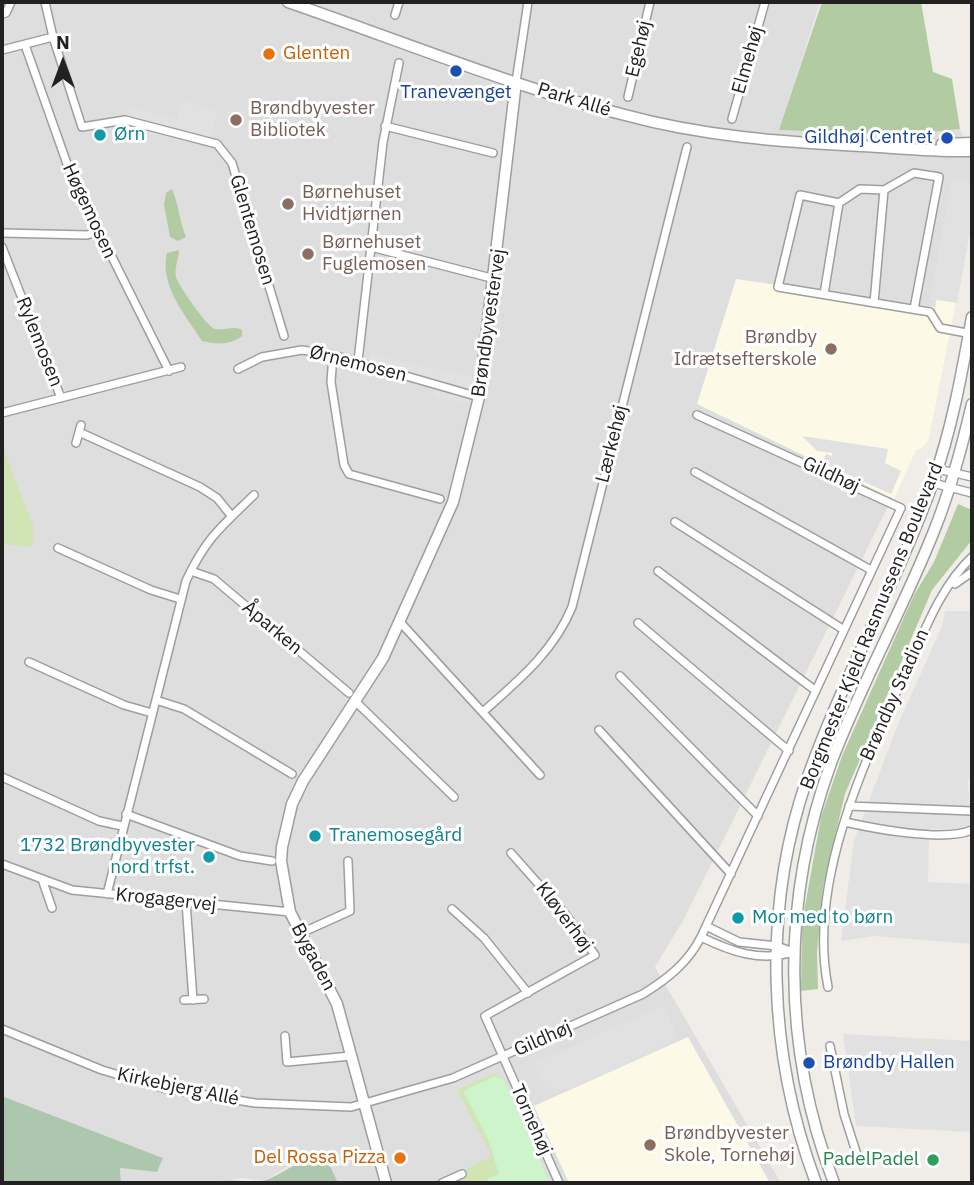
<!DOCTYPE html>
<html>
<head>
<meta charset="utf-8">
<style>
  body { margin:0 }
  #map { position:relative; width:974px; height:1185px; overflow:hidden; background:#f0ede8; font-family:"IBM Plex Sans",sans-serif }
  canvas { display:block }
  .frame { position:absolute; inset:0; border:4px solid #212121; pointer-events:none }
  .north { position:absolute; left:28px; top:28px; width:70px; height:70px; -webkit-text-stroke:5px #fff; paint-order:stroke; rotate:0deg; font-size:19px; font-weight:700; line-height:28px; text-align:center; color:#212121 }
  .north::after { content:''; display:block; margin:auto; width:24px; height:32px; background:#212121; clip-path:polygon(50% 0,100% 100%,50% 72%,0 100%) }
</style>
</head>
<body>
<div id="map">
<canvas width="974" height="1185"></canvas>
<div class="frame"></div>
<div class="north">N</div>
</div>
<script>
const context = document.querySelector('canvas').getContext('2d');
context.lineJoin = 'round';
function fillPath(path, color) { context.fillStyle = color; context.fill(path, 'evenodd'); }
function strokePath(path, color, width, dash) { context.strokeStyle = color; context.lineWidth = width; context.lineCap = dash ? 'butt' : 'round'; context.setLineDash(dash || []); context.stroke(path); }
function label(font, color, halo, rows, align = 'center') {
  context.font = font + ' "IBM Plex Sans",sans-serif'; context.lineWidth = 6; context.setLineDash([]); context.textBaseline = 'middle'; context.strokeStyle = halo; context.fillStyle = color; for (const [text, x, y, turn = 0] of rows) {
    context.save(); context.translate(x, y); context.rotate((+turn || 0) * Math.PI / 180); context.textAlign = isNaN(turn) ? turn : align; if (halo) context.strokeText(text, 0, 0); context.fillText(text, 0, 0); context.restore();
  }
}
fillPath(new Path2D(`
  M2,2H820L780,130L905,135L960,129L972,157V221L929,439L924,447L916,450L684,919L655,967L781,1183H338L331,1168L296,1162L264,1181L242,1178L212,1183H121L120,1168L157,1172L163,1158L2,1096Z`), '#dfdede');
fillPath(new Path2D(`
  M972,221L929,439L924,447L916,450L894,499L697,404L736,279L935,307L936,300L930,299Z
  M688,1037L770,1183H569L534,1106Z`), '#fcf9e6');
fillPath(new Path2D(`
  M2,445L34,528L32,547L2,544Z
  M493,1074L501,1077L549,1183H438L492,1156L457,1090Z`), '#d1e4b4');
fillPath(new Path2D(`
  M822,2H921L933,72L952,79L960,129L905,135L779,130Z
  M172,189C179,205 179,220 186,237L178,241L170,237L164,205L166,193Z
  M179,250C179,259 174,267 176,277C179,286 206,326 215,329C225,331 233,325 242,330V336C229,346 217,344 202,341C186,316 159,285 167,253Z
  M958,504L972,510V540L932,590L845,794L823,887L817,952L818,989L801,991L802,923L821,817L842,756L914,595L934,562Z`), '#b2cba2');
fillPath(new Path2D(`
  M2,1096L163,1158L157,1172L120,1168L121,1183H2Z
  M316,1156L331,1168L338,1183H212C229,1177 256,1184 266,1180C284,1173 297,1161 316,1156Z`), '#acc7ad');
fillPath(new Path2D(`
  M495,1076L503,1079L550,1183H489L488,1179L499,1174L488,1139L463,1091Z`), '#cdf4cb');
fillPath(new Path2D(`
  M182,101L218,111L209,145L126,124L127,107L177,118Z
  M952,178L972,181V221L957,303L930,299Z
  M371,354L472,377L469,403L433,396L436,384L368,370Z
  M802,436L888,449L885,463L901,471L891,494L822,463L826,454L832,456V453L817,451Z
  M945,611H972V772L968,783L972,830L929,829L928,882L972,884V944L874,936L841,941L854,841L896,729L942,626Z
  M664,1005L677,1036L659,1049L569,1090L545,1087L534,1063Z
  M843,1034L972,1041V1132L856,1126Z`), '#e1e1e1');
const minor = new Path2D(`
  M45,2L53,37L82,127L125,120L217,144L232,163L284,336
  M2,14L6,13L11,2
  M395,15L399,2
  M25,45L71,175L169,371
  M2,50L53,37
  M516,82L528,2
  M628,97L650,2
  M732,119L765,2
  M385,126L493,153
  M2,233L87,235L97,232
  M2,247L61,398
  M371,247L495,279
  M824,294L839,203
  M874,303L884,190
  M914,309L939,177L914,173L884,190L860,189L839,203L800,195L778,287C829,295 879,304 930,312L940,328L972,334
  M333,355L331,382L344,465L349,474L440,499
  M358,361L383,142L399,63
  M238,369L262,357L302,350L333,355L479,397
  M2,413L181,367
  M79,432L200,487L217,498L230,514
  M76,443L81,425
  M938,469L972,477
  M695,472L871,570
  M933,483L972,493
  M675,522L844,630
  M58,548L151,590L180,599
  M191,571L214,579L349,693
  M658,571L816,691
  M955,584L972,572
  M400,622L540,775
  M638,623L789,751
  M29,662L124,705L152,713
  M620,676L758,816
  M156,700L184,709L292,774
  M356,702L454,797
  M484,711C519,680 554,651 572,607L687,147
  M599,730L731,874
  M2,777L99,821L122,826
  M849,806L972,811
  M126,814L240,856L272,861
  M845,822C876,829 944,842 972,830
  M511,853L566,915L595,955L485,1016L559,1183
  M2,864L72,890L290,912
  M43,882L52,908
  M107,894L186,581C206,538 221,527 254,495
  M186,902L193,1000
  M452,909L484,938L528,993
  M706,926L739,942L777,946L793,952
  M299,934L350,911L348,861
  M701,937C732,952 760,962 794,952
  M828,987C807,882 865,760 908,667C925,630 941,586 972,557
  M184,1000L204,999
  M2,1029L102,1070L163,1088L255,1103L351,1107L453,1078L643,994C667,979 688,963 701,937L901,508L697,415
  M285,1036L287,1062L351,1056
  M830,1046L844,1114L859,1161
  M442,1183L462,1174`);
const tertiary = new Path2D(`
  M288,2C399,40 510,86 625,115C702,136 781,142 861,146C898,148 935,152 972,151
  M942,144L972,143
  M386,1183L337,1004L290,912L281,861L282,847L292,804L303,781L383,658L453,502L479,397L516,82
  M816,1183C768,1055 762,909 807,779C843,677 897,583 933,482C952,429 962,372 972,317
  M834,1183C782,1048 781,900 831,763C861,684 903,609 934,531C951,489 962,447 972,404`);
strokePath(minor, '#9e9e9e', 10);
strokePath(tertiary, '#9e9e9e', 13);
strokePath(minor, '#fff', 7);
strokePath(tertiary, '#fff', 10);
for (const [x, y, r, color] of [
  [269,54,7,"#e8710a"],
  [456,71,7,"#1a4fb4"],
  [236,120,7,"#8d6e63"],
  [100,135,7,"#0f9aa8"],
  [947,138,7,"#1a4fb4"],
  [288,204,7,"#8d6e63"],
  [308,254,7,"#8d6e63"],
  [831,349,7,"#8d6e63"],
  [315,836,7,"#0f9aa8"],
  [209,857,7,"#0f9aa8"],
  [738,918,7,"#0f9aa8"],
  [809,1063,7,"#1a4fb4"],
  [650,1145,7,"#8d6e63"],
  [400,1158,7,"#e8710a"],
  [933,1160,7,"#2e9e5b"]
]) { const dot = new Path2D(); dot.arc(x, y, r, 0, 2 * Math.PI); context.fillStyle = color; context.fill(dot); strokePath(dot, '#fff', 2.5); }
label('19px', '#212121', '#fff', [
  ["Egehøj",639,49,-77],
  ["Elmehøj",748,60,-74],
  ["Park Allé",574,100,17],
  ["Høgemosen",89,211,65],
  ["Glentemosen",252,230,73],
  ["Brøndbyvestervej",489,323,-82],
  ["Rylemosen",39,342,68],
  ["Ørnemosen",358,364,14],
  ["Lærkehøj",612,444,-76],
  ["Gildhøj",831,475,25],
  ["Borgmester Kjeld Rasmussens Boulevard",872,626,-68],
  ["Åparken",272,628,40],
  ["Brøndby Stadion",895,695,-66],
  ["Krogagervej",166,900,6],
  ["Kløverhøj",564,917,53],
  ["Bygaden",313,957,62],
  ["Gildhøj",543,1039,-24],
  ["Kirkebjerg Allé",178,1087,12],
  ["Tornehøj",531,1120,66]
]);
label('19px', '#c56008', '#fff', [
  ["Glenten",283,54],
  ["Del Rossa Pizza",386,1158,"right"]
], 'left');
label('19px', '#164399', '#fff', [
  ["Tranevænget",456,93],
  ["Gildhøj Centret",933,138,"right"],
  ["Brøndby Hallen",823,1063,"left"]
]);
label('19px', '#785e54', '#fff', [
  ["Brøndbyvester",250,109],
  ["Bibliotek",250,131],
  ["Børnehuset",302,193],
  ["Hvidtjørnen",302,215],
  ["Børnehuset",322,243],
  ["Fuglemosen",322,265],
  ["Brøndby",817,338,"right"],
  ["Idrætsefterskole",817,360,"right"],
  ["Brøndbyvester",664,1134],
  ["Skole, Tornehøj",664,1156]
], 'left');
label('19px', '#0d838f', '#fff', [
  ["Ørn",114,135],
  ["Tranemosegård",329,836],
  ["1732 Brøndbyvester",195,846,"right"],
  ["nord trfst.",195,868,"right"],
  ["Mor med to børn",752,918]
], 'left');
label('19px', '#27864d', '#fff', [
  ["PadelPadel",919,1160]
], 'right');
</script>
</body>
</html>
